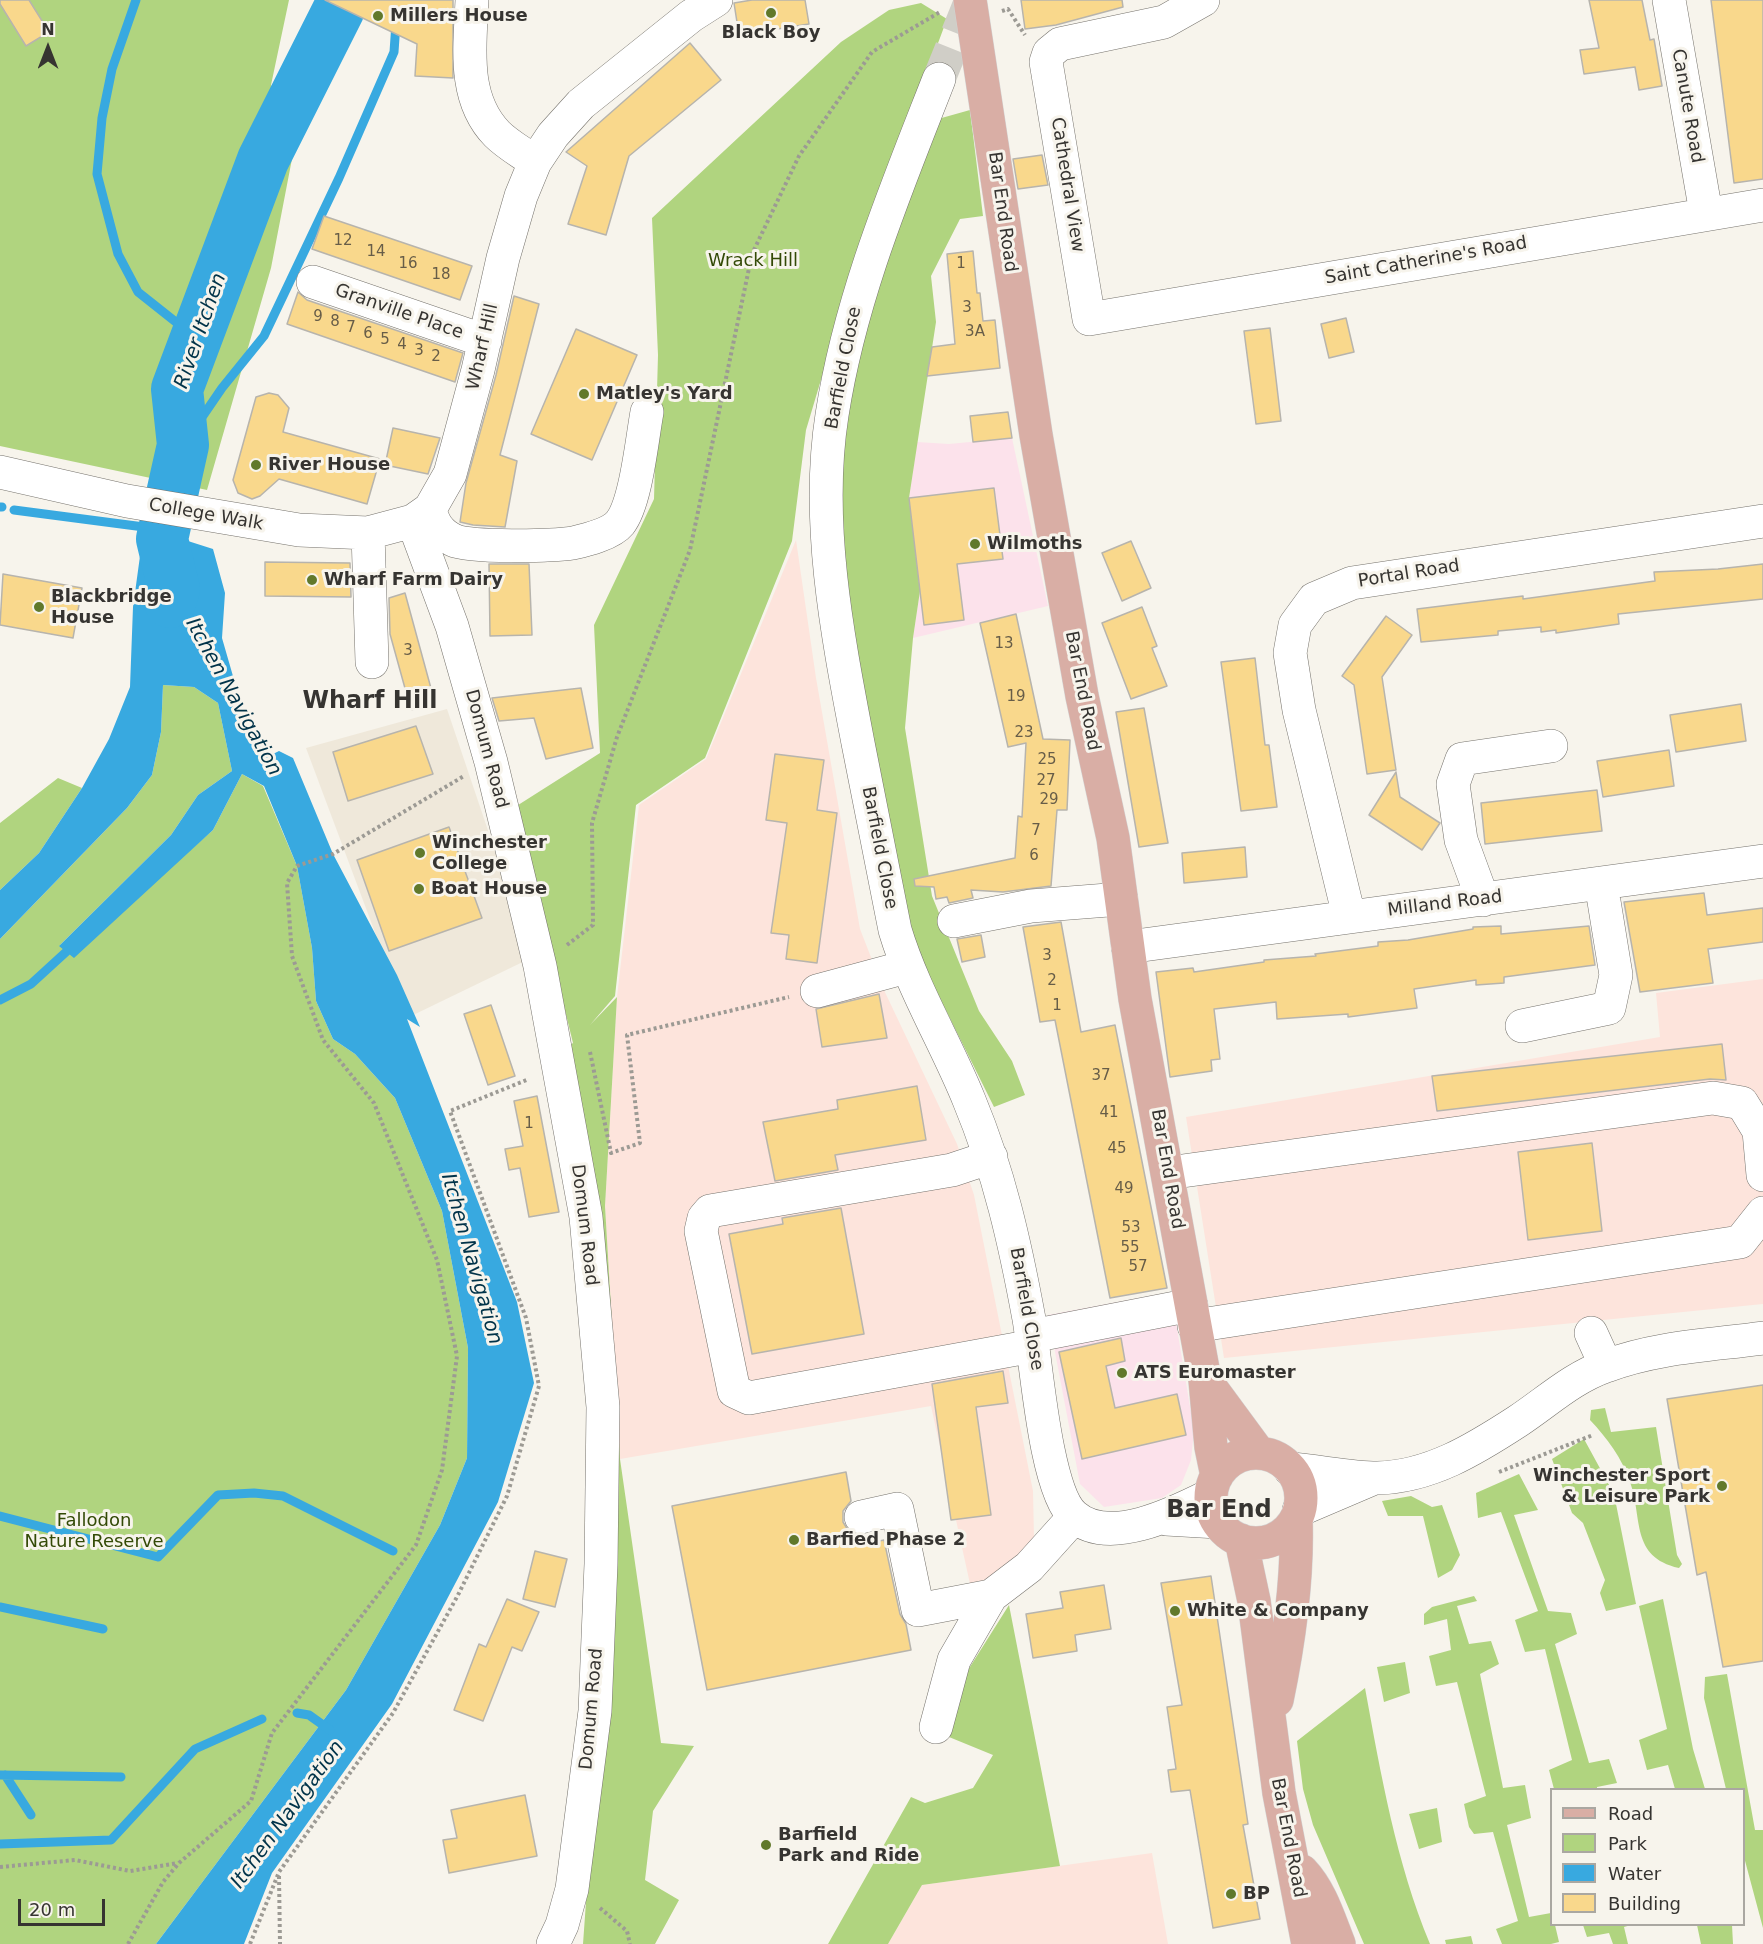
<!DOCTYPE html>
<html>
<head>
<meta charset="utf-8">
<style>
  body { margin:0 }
  #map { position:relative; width:1763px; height:1944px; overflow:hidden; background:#f7f4ec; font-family:"DejaVu Sans",sans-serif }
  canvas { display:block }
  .legend { position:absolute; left:1550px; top:1788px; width:195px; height:138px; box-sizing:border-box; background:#f7f4ec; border:2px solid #aaa7a1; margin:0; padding:8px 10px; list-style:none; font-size:18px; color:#363431 }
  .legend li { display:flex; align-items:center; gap:12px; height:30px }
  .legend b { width:30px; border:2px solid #aaa7a1 }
  .north { position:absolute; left:18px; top:18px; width:60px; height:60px; -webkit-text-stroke:4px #f7f4ec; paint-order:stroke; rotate:0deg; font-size:16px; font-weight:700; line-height:24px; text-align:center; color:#363431 }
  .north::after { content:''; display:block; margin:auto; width:21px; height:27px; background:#363431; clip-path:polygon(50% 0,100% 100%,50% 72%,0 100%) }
  .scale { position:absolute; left:18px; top:1899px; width:87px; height:27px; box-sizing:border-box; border:3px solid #363431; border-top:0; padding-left:8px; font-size:18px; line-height:21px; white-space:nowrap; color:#363431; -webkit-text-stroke:4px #f7f4ec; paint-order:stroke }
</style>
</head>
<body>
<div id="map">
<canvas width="1763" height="1944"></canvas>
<ul class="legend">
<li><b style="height:8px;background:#d9aea5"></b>Road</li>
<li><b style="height:16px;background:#b0d47f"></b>Park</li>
<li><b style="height:16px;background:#38a9e0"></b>Water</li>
<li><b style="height:16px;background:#f9d88c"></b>Building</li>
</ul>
<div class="north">N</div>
<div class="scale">20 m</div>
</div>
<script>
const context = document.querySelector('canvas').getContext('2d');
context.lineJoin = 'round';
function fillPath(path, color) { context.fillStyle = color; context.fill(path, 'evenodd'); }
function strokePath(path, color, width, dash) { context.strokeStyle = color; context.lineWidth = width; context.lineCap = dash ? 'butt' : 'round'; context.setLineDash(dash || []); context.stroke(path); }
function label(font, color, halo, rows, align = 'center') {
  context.font = font + ' "DejaVu Sans",sans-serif'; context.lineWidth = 6; context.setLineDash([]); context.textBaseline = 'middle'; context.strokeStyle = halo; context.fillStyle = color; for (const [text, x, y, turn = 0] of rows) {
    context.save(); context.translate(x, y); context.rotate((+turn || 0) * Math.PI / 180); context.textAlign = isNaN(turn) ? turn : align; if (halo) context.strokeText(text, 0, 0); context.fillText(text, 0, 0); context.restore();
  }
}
fillPath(new Path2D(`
  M1012,438L1048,606L913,638L920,591L909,498L917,442L949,444Z
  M1171,1292L1194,1431L1191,1460L1181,1485L1162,1498L1104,1507L1080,1484L1048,1315Z`), '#fce2eb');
fillPath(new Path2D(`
  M796,540L816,678L860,929L883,988L957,1144L974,1195L1033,1491L1034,1538L1008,1577L972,1593L931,1406L620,1459L605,1206L617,997L639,805L706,759Z
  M1763,979V1304L1224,1358L1186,1117L1660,1037L1656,993Z
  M1152,1853L1168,1944H888L922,1885Z`), '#fde4dc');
fillPath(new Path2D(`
  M447,709L531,958L407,1018L306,748Z`), '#efe8da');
fillPath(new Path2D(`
  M0,0H289L271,85L296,138L271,268L207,490L0,446Z
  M921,3L947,19L854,269L806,430L792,541L705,758L636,805L615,996L590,1025L617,997L605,1206L620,1459L661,1743L694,1746L653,1811L645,1880L679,1900L655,1944H583L610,1566L557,1054L573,1043L515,807L600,753L594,625L654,499L658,355L652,218L841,42L889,10Z
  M970,110L983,216L960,219L931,276L936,322L909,498L920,591L913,638L905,728L932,896L979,1011L1012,1061L1025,1095L994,1107L914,946L858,672L839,527L843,433L862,325L938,119Z
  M163,685L194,687L218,703L232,771L198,795L171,835L59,946L164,873L213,830L242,774L263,786L297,866L312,948L316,1001L333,1039L355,1054L395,1098L442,1211L468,1348L467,1458L440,1525L346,1690L156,1944H0V939L127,808L152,775L161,732Z
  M58,778L82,788L39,853L0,890V823Z
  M1605,1408L1611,1432L1656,1427L1677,1555L1682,1564L1679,1568C1630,1557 1643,1518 1630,1482C1622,1458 1607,1438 1590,1420L1591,1410Z
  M1584,1439L1614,1494L1636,1604L1606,1611L1600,1593L1605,1580L1583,1523L1572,1513L1552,1459Z
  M1519,1474L1538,1510L1514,1515L1548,1611L1571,1613L1577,1634L1555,1644L1589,1763L1609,1759L1617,1783L1597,1787V1789H1554L1549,1770L1572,1760L1545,1649L1525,1652L1515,1620L1538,1611L1501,1512L1478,1518L1476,1493Z
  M1411,1496L1432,1507L1442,1505L1460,1555L1452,1570L1438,1578L1423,1516H1388L1382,1501Z
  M1474,1596L1477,1601L1457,1606L1469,1644L1491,1641L1499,1664L1480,1674L1503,1788L1525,1785L1531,1818L1507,1825L1529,1917L1551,1913L1552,1924L1555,1925L1559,1942L1551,1944H1502L1496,1929L1518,1921L1493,1832L1474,1834L1469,1827L1464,1804L1486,1796L1457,1682L1436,1686L1429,1656L1451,1650L1447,1619L1424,1625V1614L1432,1607Z
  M1663,1599L1693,1749L1705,1789H1675L1668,1765L1647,1770L1639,1740L1667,1729L1639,1606Z
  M1009,1605L1060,1866L922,1885L888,1944H828L911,1797L925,1803L973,1788L993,1755L949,1737L968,1670Z
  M1405,1662L1410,1693L1384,1702L1377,1667Z
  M1727,1674L1755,1830H1763V1928L1744,1857V1790L1726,1789L1704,1698L1705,1677Z
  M1365,1688C1381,1775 1396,1862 1430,1944H1364L1313,1825L1303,1789L1297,1741Z
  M1437,1808L1442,1842L1419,1849L1409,1814Z
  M1583,1925H1631L1624,1927L1628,1944H1613L1609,1933L1587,1937Z
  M1697,1925H1732L1733,1944H1701Z
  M1471,1936L1473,1944H1446L1445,1940Z`), '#b0d47f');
fillPath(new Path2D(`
  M144,527L213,549L225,593L222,638L239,697L269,756L279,751L293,758L333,854L397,975L420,1027L407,1019L517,1302L534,1383L498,1502L392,1704L272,1873L244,1944H156L346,1690L440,1525L467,1458L468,1348L442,1211L395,1098L355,1054L333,1039L316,1001L312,948L297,866L264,786L242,774L213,830L74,958L59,946L171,835L198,795L232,771L218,703L194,687L163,685L161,732L152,775L127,808L0,939V890L39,853L82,788L109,739L130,687L133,607Z`), '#38a9e0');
strokePath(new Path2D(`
  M136,0L112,69L102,118L97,174L118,254L138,292L196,338
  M183,445L222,388L264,336L339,178L394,52L396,23
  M0,507H2
  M14,510L144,527L153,533
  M0,1000L31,984L66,952
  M0,1516L158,1557L218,1495L254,1493L283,1496L393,1551
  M0,1607L103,1629
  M297,1713L309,1715L330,1730
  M0,1775L121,1777
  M5,1775L31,1815
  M0,1844L111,1840L195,1749L262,1719`), '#38a9e0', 9);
strokePath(new Path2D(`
  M170,602L174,589L162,539L183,445L177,389L263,160L339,9`), '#38a9e0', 52);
const building = new Path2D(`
  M0,0H29L49,32L26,46L0,4Z
  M325,0H453V78L415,76L417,44Z
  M752,0H805L809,24L739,35L734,3Z
  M1021,0H1122L1123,7L1056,25L1025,29Z
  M1589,0H1642L1650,40L1654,39L1662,86L1639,90L1635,67L1584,74L1580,50L1599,48Z
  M1711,0H1763V179L1734,183Z
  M690,43L721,80L629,156L606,235L568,224L587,166L566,152Z
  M1042,155L1048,185L1018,189L1013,159Z
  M324,216L472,266L460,300L312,249Z
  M973,251L977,293H980L983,321L995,320L1000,368L927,376L932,347L955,344L947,254Z
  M298,292L307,300L463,353L455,382L287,324Z
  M514,296L539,304L500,455L517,461L505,527L473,525L460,522L466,483L496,375Z
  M1346,318L1354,352L1329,358L1321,324Z
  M1270,328L1281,421L1256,424L1244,331Z
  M576,329L637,355L592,460L531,434Z
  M269,393L278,395L289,408L283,432L380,459L367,504L279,479L260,496L252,499L238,493L233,480L256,397Z
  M1008,412L1012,438L973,442L970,416Z
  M393,428L440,438L428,474L385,465Z
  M994,488L1003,559L957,564L964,620L924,625L909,498Z
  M1131,541L1151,588L1122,601L1102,553Z
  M265,562L350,563L351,597L265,596Z
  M489,564H529L532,635L490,636Z
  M1763,564V599L1618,614L1619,624L1556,633V630L1541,632V627L1498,631V635L1421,642L1417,609L1523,596V599L1655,581L1654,572L1718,569Z
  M3,574L82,588L73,638L0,625Z
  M405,593L435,703L411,710L390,634L389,598Z
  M1142,607L1157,646L1152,648L1167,686L1131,699L1102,623Z
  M1016,614L1043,739L1070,740L1067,810H1057L1051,886L1003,892L971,890L973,898L949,903L947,897L936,899L934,887L915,886L914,879L1015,858L1018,816L1022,817L1026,743L1008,747L980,623Z
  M1386,616L1412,635L1382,677L1396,770L1367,774L1354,685L1342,676Z
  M1255,658L1265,745H1269L1277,807L1241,811L1221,662Z
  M581,688L593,748L546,759L534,718L499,721L492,698Z
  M1741,704L1746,741L1676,752L1670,715Z
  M1144,708L1168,843L1139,847L1116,712Z
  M416,726L433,774L348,801L333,752Z
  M1669,750L1674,786L1603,797L1597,761Z
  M775,754L824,760L817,810L837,813L817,963L786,959L789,935L771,933L787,823L766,820Z
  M1396,772L1400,797L1440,823L1422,850L1369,815Z
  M1597,790L1602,831L1485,844L1481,803Z
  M449,827L482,918L389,951L357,860Z
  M1245,847L1247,877L1184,883L1182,853Z
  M1704,893L1707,915L1763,908V942L1708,949L1713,983L1640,992L1624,902Z
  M1061,922L1081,1032L1115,1025L1167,1288L1110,1298L1055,1020L1040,1022L1023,927Z
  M1501,926V934L1589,926L1595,965L1504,977V983L1476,985V980L1414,989L1417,1008L1348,1017V1014L1277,1019L1276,1002L1214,1009L1220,1059L1211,1060L1212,1071L1170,1077L1156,972L1193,968L1194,972L1264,962V960L1316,956L1315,954L1378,946V942L1408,940L1473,929V927Z
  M981,935L985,957L962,962L957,939Z
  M879,994L887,1038L822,1047L816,1009Z
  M491,1005L515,1076L488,1085L464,1014Z
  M1722,1044L1726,1080L1710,1079L1437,1111L1432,1076Z
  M917,1086L926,1140L835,1155L838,1170L775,1181L763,1122L838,1109L837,1100Z
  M537,1096L559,1212L529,1217L520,1168L509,1170L505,1149L523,1146L514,1101Z
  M1592,1143L1602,1231L1528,1240L1518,1152Z
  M841,1208L864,1334L752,1354L729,1234L783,1224L782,1218Z
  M1121,1338L1125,1361L1106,1366L1115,1408L1177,1394L1186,1435L1082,1459L1059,1352Z
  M1003,1371L1008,1403L976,1407L991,1515L951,1520L932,1384Z
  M1763,1385V1661L1723,1667L1706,1572L1697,1575L1667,1399Z
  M846,1472L851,1501L843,1511V1522L848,1530L858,1535L860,1545L884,1540L900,1614L906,1624L911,1650L707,1690L672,1506Z
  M535,1551L567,1559L555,1607L523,1599Z
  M1211,1576L1248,1824L1243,1825L1260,1919L1213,1928L1190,1790L1171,1792L1168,1770L1176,1769L1167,1707L1182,1705L1161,1583Z
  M1104,1585L1111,1629L1075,1635L1077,1651L1033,1658L1026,1614L1063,1608L1060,1592Z
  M507,1599L539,1612L522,1651L512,1647L483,1721L454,1710L479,1644L486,1647Z
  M525,1795L537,1856L449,1873L443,1840L457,1838L451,1810Z`);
fillPath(building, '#f9d88c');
strokePath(building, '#b7b4ad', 1.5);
strokePath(new Path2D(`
  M939,79L971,0`), '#d0cec7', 33, [33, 16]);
const minor = new Path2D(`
  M472,0C470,46 462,98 497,134C508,145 523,153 535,162
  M1203,0L1164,22L1060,44L1049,53L1046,62L1089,319L1763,205
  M1669,0L1706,213
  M939,79C896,189 850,298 832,415C815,523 838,638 858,743C871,806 883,868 895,930C913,990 946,1043 969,1100C999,1172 1015,1243 1029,1319C1036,1360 1045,1491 1074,1516C1109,1547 1177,1512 1211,1495
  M313,282L485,341
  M0,472L127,501L299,530L368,533L413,521L430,509L450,474L478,370L503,258L521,196L535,162L553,135L581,104L691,16L716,0
  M430,509C433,523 439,533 453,540C470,548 553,546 573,543C586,540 611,534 620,523C636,503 642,439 647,412
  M413,521L452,626L491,762L540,966L586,1217L603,1407L601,1564L595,1711L572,1889L562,1925L553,1944
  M368,533L372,662
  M1483,900L1461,840L1453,784L1462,759L1551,746
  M1349,916L1299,710L1290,653L1295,625L1314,599L1352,583L1763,521
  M954,921L1031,906L1121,899
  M1128,947L1763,861
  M817,991L906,967
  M1522,1026L1609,1008L1616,975L1601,883
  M991,1157L952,1170L710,1211L704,1218L701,1231L734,1391L749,1398L1033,1346
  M1168,1173L1713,1098L1742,1103L1759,1131L1763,1175
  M1194,1326L1740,1242L1763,1213
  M1591,1333L1606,1366
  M1032,1336L1191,1305
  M1290,1469C1318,1471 1351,1478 1377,1478C1430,1477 1475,1449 1518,1421C1548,1401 1572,1378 1606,1366C1656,1347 1711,1345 1763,1338
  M1299,1510L1374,1478
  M861,1517L897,1509L918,1610L991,1596
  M1166,1519L1218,1522
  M936,1727L954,1660L991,1596L1029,1567L1074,1517`);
const major = new Path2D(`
  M970,0L1036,435L1082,696L1113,838L1135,999L1205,1380L1211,1447L1217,1476
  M1206,1381L1259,1453
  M1211 1498a45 45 0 1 1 90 0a45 45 0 1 1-90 0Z
  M1241,1540L1254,1601L1279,1793L1308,1944
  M1277,1700C1289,1642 1298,1578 1296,1519
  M1302,1871C1321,1891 1329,1919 1339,1944`);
strokePath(minor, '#76736d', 34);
strokePath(major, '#d3d2d2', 34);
strokePath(new Path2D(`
  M1002,11L1008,9L1025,35
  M567,945L593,925L592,823L617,737L690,550L752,254L799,156L872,52L940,12
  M590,1052L611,1153L640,1143L627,1035L789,997
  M1499,1472L1593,1435
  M0,1867L75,1860L130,1871L178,1863
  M279,1876L280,1944
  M600,1908L627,1931L630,1944
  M128,1944L163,1882L179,1863L251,1801L272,1733L416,1545L442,1470L457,1356L437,1260L374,1103L323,1040L292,956L287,883L297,866L333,854L464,776
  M250,1944L279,1872L393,1713L458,1595L507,1496L539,1386L526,1318L450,1111L529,1079`), '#9c9a94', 4, [3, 3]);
strokePath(minor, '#fff', 33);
strokePath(major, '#d9aea5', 33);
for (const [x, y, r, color] of [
  [771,13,6,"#61792b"],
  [378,16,6,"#61792b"],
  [584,394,6,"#61792b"],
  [256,465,6,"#61792b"],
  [975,544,6,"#61792b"],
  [312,580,6,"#61792b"],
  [39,607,6,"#61792b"],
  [420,853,6,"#61792b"],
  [419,889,6,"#61792b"],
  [1122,1373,6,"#61792b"],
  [1722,1486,6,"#61792b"],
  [794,1540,6,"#61792b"],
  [1175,1611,6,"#61792b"],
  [766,1845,6,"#61792b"],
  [1231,1894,6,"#61792b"]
]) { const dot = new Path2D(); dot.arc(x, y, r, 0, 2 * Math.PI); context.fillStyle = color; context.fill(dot); strokePath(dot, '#f7f4ec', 2); }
label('15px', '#675d48', null, [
  ["12",343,241],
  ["14",376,252],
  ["16",408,264],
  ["1",961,264],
  ["18",441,275],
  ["3",967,308],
  ["9",318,317],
  ["8",335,322],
  ["7",351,328],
  ["3A",975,332],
  ["6",368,334],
  ["5",385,340],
  ["4",402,345],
  ["3",419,351],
  ["2",436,357],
  ["13",1004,644],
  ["3",408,651],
  ["19",1016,697],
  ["23",1024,733],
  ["25",1047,760],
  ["27",1046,781],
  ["29",1049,800],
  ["7",1036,831],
  ["6",1034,856],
  ["3",1047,956],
  ["2",1052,981],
  ["1",1057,1006],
  ["37",1101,1076],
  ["41",1109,1113],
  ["1",529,1124],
  ["45",1117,1149],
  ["49",1124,1189],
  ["53",1131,1228],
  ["55",1130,1248],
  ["57",1138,1267]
]);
label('bold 18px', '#363431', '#f7f4ec', [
  ["Millers House",390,16],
  ["Black Boy",771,33,"center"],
  ["Matley's Yard",596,394],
  ["River House",268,465],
  ["Wilmoths",987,544],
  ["Wharf Farm Dairy",324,580],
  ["Blackbridge",51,597],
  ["House",51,618],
  ["Winchester",432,843],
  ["College",432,864],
  ["Boat House",431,889],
  ["ATS Euromaster",1134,1373],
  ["Winchester Sport",1710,1476,"right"],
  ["& Leisure Park",1710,1497,"right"],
  ["Barfied Phase 2",806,1540],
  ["White & Company",1187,1611],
  ["Barfield",778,1835],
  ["Park and Ride",778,1856],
  ["BP",1243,1894]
], 'left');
label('18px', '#363431', '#f7f4ec', [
  ["Canute Road",1687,106,80],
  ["Cathedral View",1067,185,81],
  ["Bar End Road",1002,212,82],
  ["Saint Catherine's Road",1426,261,-10],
  ["Granville Place",399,312,19],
  ["Wharf Hill",483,347,-77],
  ["Barfield Close",844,368,-79],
  ["College Walk",206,515,10],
  ["Portal Road",1409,574,-9],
  ["Bar End Road",1082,691,79],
  ["Domum Road",486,749,75],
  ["Barfield Close",879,848,79],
  ["Milland Road",1445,904,-7],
  ["Bar End Road",1167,1169,80],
  ["Domum Road",584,1225,83],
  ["Barfield Close",1026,1309,80],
  ["Domum Road",592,1709,-85],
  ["Bar End Road",1288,1838,79]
]);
label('18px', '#334a06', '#f7f4ec', [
  ["Wrack Hill",753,261],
  ["Fallodon",94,1521],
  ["Nature Reserve",94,1542]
]);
label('italic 20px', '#013349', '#f7f4ec', [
  ["River Itchen",201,331,-71],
  ["Itchen Navigation",233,697,61],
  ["Itchen Navigation",471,1259,74],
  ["Itchen Navigation",288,1815,-54]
]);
label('bold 24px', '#363431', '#f7f4ec', [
  ["Wharf Hill",370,702],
  ["Bar End",1219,1511]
]);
</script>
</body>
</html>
